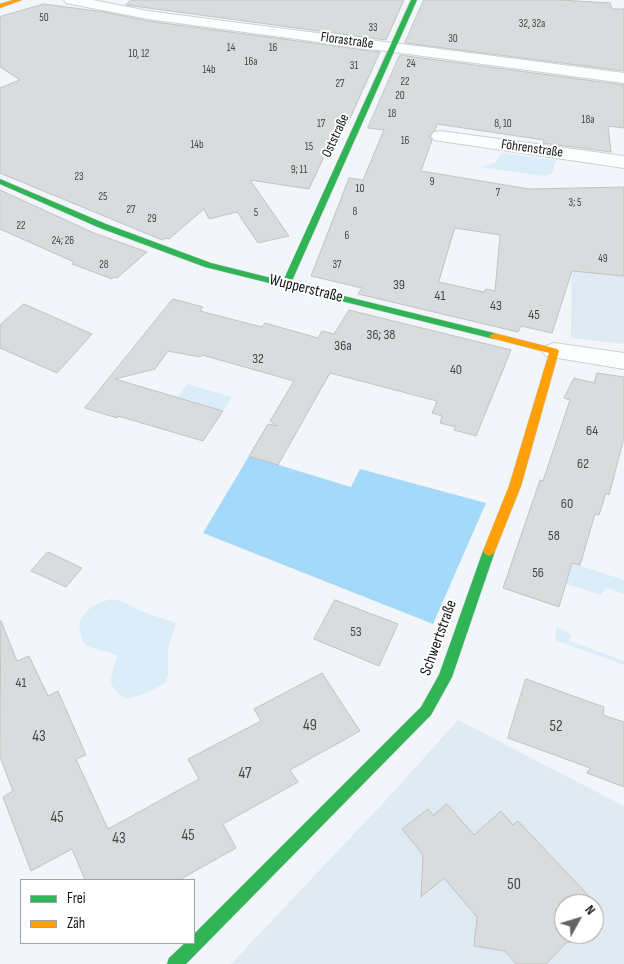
<!DOCTYPE html>
<html>
<head>
<meta charset="utf-8">
<style>
  body { margin:0 }
  #map { position:relative; width:624px; height:964px; overflow:hidden; background:#f2f6fa; font-family:"Sofia Sans Condensed",sans-serif }
  canvas { display:block }
  .legend { position:absolute; left:20px; top:879px; width:175px; height:65px; box-sizing:border-box; background:#fff; border:1px solid #a1a2a3; margin:0; padding:6px 9px; list-style:none; font-size:15px; color:#131618 }
  .legend li { display:flex; align-items:center; gap:10px; height:25px }
  .legend b { width:25px; border:1px solid #a1a2a3 }
  .north { position:absolute; left:554px; top:894px; width:50px; height:50px; box-sizing:border-box; background:#fff; border:1px solid #a1a2a3; border-radius:50%; rotate:51deg; font-size:14px; font-weight:700; line-height:20px; text-align:center; color:#131618 }
  .north::after { content:''; display:block; margin:auto; width:18px; height:22px; background:#616467; clip-path:polygon(50% 0,100% 100%,50% 72%,0 100%) }
</style>
</head>
<body>
<div id="map">
<canvas width="624" height="964"></canvas>
<ul class="legend">
<li><b style="height:6px;background:#30b455"></b>Frei</li>
<li><b style="height:6px;background:#ff9f0a"></b>Zäh</li>
</ul>
<div class="north">N</div>
</div>
<script>
const context = document.querySelector('canvas').getContext('2d');
context.lineJoin = 'round';
function fillPath(path, color) { context.fillStyle = color; context.fill(path, 'evenodd'); }
function strokePath(path, color, width, dash) { context.strokeStyle = color; context.lineWidth = width; context.lineCap = dash ? 'butt' : 'round'; context.setLineDash(dash || []); context.stroke(path); }
function label(font, color, halo, rows, align = 'center') {
  context.font = font + ' "Sofia Sans Condensed",sans-serif'; context.lineWidth = 4; context.setLineDash([]); context.textBaseline = 'middle'; context.strokeStyle = halo; context.fillStyle = color; for (const [text, x, y, turn = 0] of rows) {
    context.save(); context.translate(x, y); context.rotate((+turn || 0) * Math.PI / 180); context.textAlign = isNaN(turn) ? turn : align; if (halo) context.strokeText(text, 0, 0); context.fillText(text, 0, 0); context.restore();
  }
}
fillPath(new Path2D(`
  M624,231V344L571,338L572,241Z
  M458,720L624,806V964H231L385,801ZM564,904H594V934H564Z`), '#dfeaf2');
fillPath(new Path2D(`
  M501,153L556,160L552,173L545,176L480,167L496,162Z
  M187,384L232,397L223,411L178,397Z
  M572,563L624,580V594L606,588L601,595L566,584Z
  M111,599L121,601L146,613L176,623L168,648V675L165,683L145,694L127,699C103,685 112,677 117,655L86,646C70,620 86,606 111,599Z
  M557,627L571,634L570,641L624,661V665L555,640Z`), '#daedf9');
fillPath(new Path2D(`
  M249,456L351,487L360,469L486,503L433,624L203,533Z`), '#a4d9f9');
const building = new Path2D(`
  M131,0H404L386,40L126,5Z
  M424,0H560L610,3L612,9H624V71L405,43Z
  M44,4L104,12L148,21L380,52L347,125L339,124L309,189L250,180L289,236L258,243L237,212L209,219L204,209L169,239L165,238L162,240L0,173V88L20,80L0,67V17Z
  M400,55L624,85V128L608,126L611,152L543,143L544,140L437,124L435,130L429,136L432,140L421,171L529,189L624,187V276L572,271L552,333L521,326L518,332L358,294L362,288L311,276L349,178L363,180L384,130L368,128ZM455,228L500,235L495,291L486,289L484,292L439,282Z
  M0,190L94,233L147,252L117,278L114,277L112,279L72,264L74,262L0,229Z
  M173,299L203,307L200,311L262,327L265,323L318,338L322,331L334,334L349,310L511,350L476,436L454,430L456,427L440,423L442,416L432,413L437,401L330,373L278,465L249,456L268,424L277,426L270,421L294,381L202,355L200,357L168,351L155,369L115,379L223,411L203,441L118,416L117,418L85,408Z
  M24,304L92,334L57,373L0,348V325Z
  M597,373L624,377V438L609,495L606,493L599,515L595,514L580,565L572,563L559,607L503,588L540,480L543,481L570,400L564,398L574,378L594,383Z
  M48,552L82,568L66,587L31,571Z
  M335,600L398,624L379,666L314,639Z
  M1,621L17,661L29,656L48,696L58,691L86,755L76,759L108,829L199,779L188,759L261,721L254,709L322,673L360,731L290,770L298,782L223,824L236,848L179,880H85L72,849L31,871L3,797L13,791L0,757Z
  M526,679L604,707L603,715L624,722V787L587,773L590,768L508,738Z
  M447,804L474,835L501,811L513,825L518,821L602,910L594,918V904H564V934H578L569,943L567,942L546,964H516L505,951L474,946L477,917L444,878L421,897L423,855L402,829L428,809L433,815Z`);
fillPath(building, '#d9dcdc');
strokePath(building, '#c0c3c3', 1);
const street = new Path2D(`
  M64,0H93L148,11L624,73V83L148,19L71,4L66,3Z
  M440,131L624,156V168L434,140L431,136L434,132Z
  M554,343L624,353V369L546,356L542,351L546,346Z`);
const fast = new Path2D(`
  M411,0H417L291,283L494,333L499,336L497,338L494,339L205,267L100,228L0,184V179L106,224L211,263L283,281Z
  M489,546L493,548L495,551L452,677L431,715L186,964H167L169,958L185,943H194V934L421,707L439,675L483,551L485,548Z`);
const slow = new Path2D(`
  M13,0H22L0,8V4Z
  M494,333L557,349L559,351L521,486L495,551L493,554L489,556L485,554L483,551L509,486L549,353L491,338L489,336Z`);
strokePath(street, '#ccd0d2', 2);
strokePath(fast, '#ccd0d2', 1);
strokePath(slow, '#ccd0d2', 1);
fillPath(street, '#fdfefe');
fillPath(fast, '#30b455');
fillPath(slow, '#ff9f0a');
label('11px', '#444849', null, [
  ["50",44,18],
  ["32, 32a",532,24],
  ["33",373,28],
  ["30",453,39],
  ["14",231,48],
  ["16",273,48],
  ["10, 12",139,54],
  ["16a",251,62],
  ["24",411,64],
  ["31",354,66],
  ["14b",209,70],
  ["22",405,82],
  ["27",340,84],
  ["20",400,96],
  ["18",392,114],
  ["18a",588,120],
  ["17",321,124],
  ["8, 10",503,124],
  ["16",405,141],
  ["14b",197,145],
  ["15",309,147],
  ["9; 11",299,170],
  ["23",79,177],
  ["9",432,182],
  ["10",360,189],
  ["7",498,193],
  ["25",103,197],
  ["3; 5",575,203],
  ["27",131,210],
  ["8",355,212],
  ["5",256,213],
  ["29",152,219],
  ["22",21,226],
  ["6",347,236],
  ["24; 26",63,241],
  ["49",603,259],
  ["28",104,265],
  ["37",337,265]
]);
label('14px', '#131618', '#fff', [
  ["Florastraße",347,41,8],
  ["Oststraße",336,136,-65],
  ["Föhrenstraße",532,149,8]
]);
label('14px', '#444849', null, [
  ["39",399,285],
  ["41",440,296],
  ["43",496,306],
  ["45",534,315],
  ["36; 38",381,335],
  ["36a",343,346],
  ["32",258,359],
  ["40",456,370],
  ["64",592,431],
  ["62",583,464],
  ["60",567,504],
  ["58",554,536],
  ["56",538,573],
  ["53",356,632],
  ["41",21,683]
]);
label('16px', '#131618', '#fff', [
  ["Wupperstraße",306,289,14],
  ["Schwertstraße",439,638,-70]
]);
label('16px', '#444849', null, [
  ["49",310,726],
  ["52",556,727],
  ["43",39,737],
  ["47",245,774],
  ["45",57,818],
  ["45",188,836],
  ["43",119,839],
  ["50",514,885]
]);
</script>
</body>
</html>
